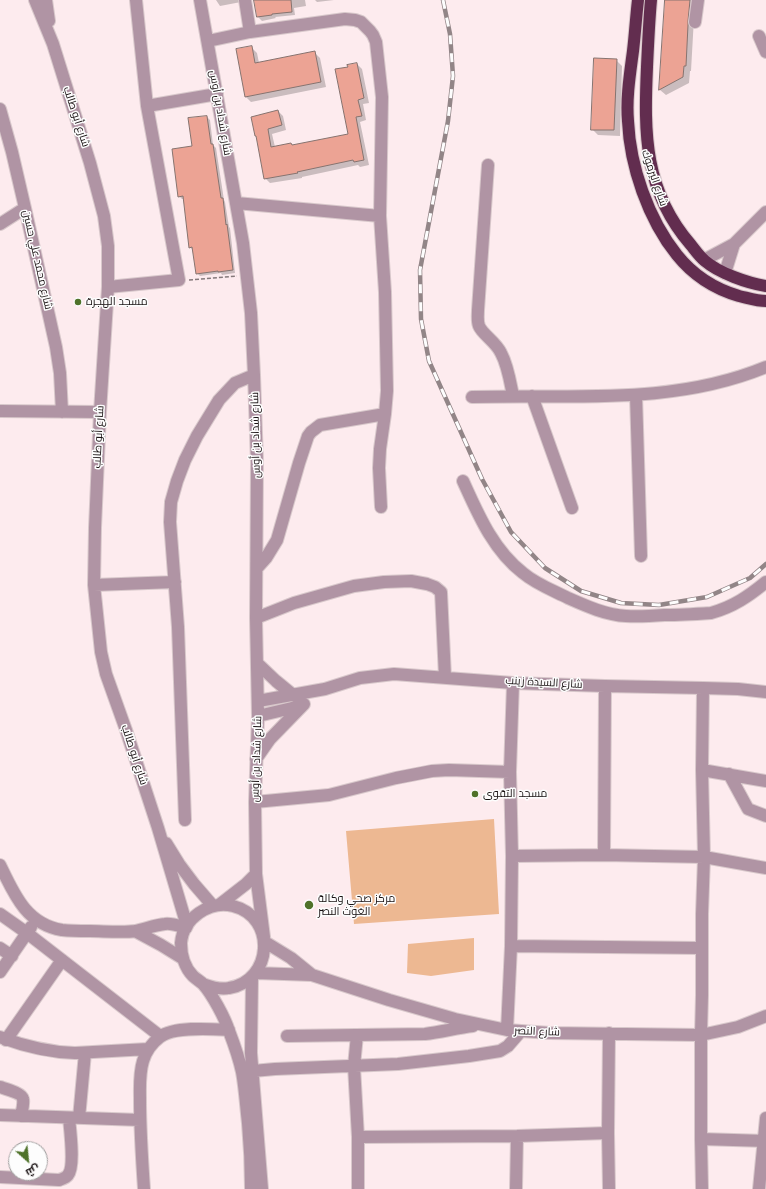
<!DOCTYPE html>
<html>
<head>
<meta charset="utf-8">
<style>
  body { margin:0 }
  #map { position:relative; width:766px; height:1189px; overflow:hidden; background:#fdebee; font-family:"DM Sans",Cairo,sans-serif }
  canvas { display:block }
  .north { position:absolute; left:8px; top:1141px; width:40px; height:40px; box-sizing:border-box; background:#fdfdfd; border:1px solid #a19f9f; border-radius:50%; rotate:153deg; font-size:11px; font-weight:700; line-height:16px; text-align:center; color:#181112 }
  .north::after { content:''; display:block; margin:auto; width:14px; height:18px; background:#4f722a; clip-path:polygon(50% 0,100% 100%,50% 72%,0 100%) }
</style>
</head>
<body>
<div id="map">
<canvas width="766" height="1189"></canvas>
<div class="north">ش</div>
</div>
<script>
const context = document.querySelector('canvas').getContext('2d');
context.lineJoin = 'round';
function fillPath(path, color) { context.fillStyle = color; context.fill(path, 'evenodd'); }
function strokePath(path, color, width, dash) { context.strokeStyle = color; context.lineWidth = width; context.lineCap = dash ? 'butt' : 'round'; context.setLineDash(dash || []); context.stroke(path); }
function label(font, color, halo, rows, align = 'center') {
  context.font = font + ' "DM Sans",Cairo,sans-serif'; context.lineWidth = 3; context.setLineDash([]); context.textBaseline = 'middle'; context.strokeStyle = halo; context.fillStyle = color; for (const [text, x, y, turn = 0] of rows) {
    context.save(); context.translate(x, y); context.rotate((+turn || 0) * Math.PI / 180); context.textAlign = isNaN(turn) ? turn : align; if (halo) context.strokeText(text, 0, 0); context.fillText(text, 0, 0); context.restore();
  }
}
fillPath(new Path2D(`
  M494,819L499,914L354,924L346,831Z
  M474,938V970L431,976L407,973L408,944Z`), '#edb892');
fillPath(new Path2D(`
  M216,0H240L241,2L220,6Z
  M255,0H305L306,6L294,8L295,15L275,17L276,18L262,21L258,17Z
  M315,0H334L317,2Z
  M666,0H695L691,71H690L689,83L666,95L660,90Z
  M251,47L257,53L259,63L314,52L320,58L326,87L251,102L246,97Z
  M616,60L622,66L620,136L598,135L592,129Z
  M357,64L362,69L369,103L363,104L366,120L360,122L369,165L360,167L358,165L302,177V178L270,183L265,178L257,137L278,111L283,116L286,130L272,134L275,147L291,144L293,146L349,134V68Z
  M207,117L210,120L213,145L216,148L224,200L225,202L229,227L230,228L235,273L222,275L221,273L200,276L197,273L194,251L190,247L184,199H182L179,196L193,147Z`), '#0003');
const building = new Path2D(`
  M254,0H291L292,12L272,14V15L257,17Z
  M665,0H690L688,21V25L686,66H684L683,77L659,90Z
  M252,46L255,63L315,51L321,82L245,97L236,49Z
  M594,58L617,59L614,130H591Z
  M357,63L364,98L358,100L362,116L356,117L364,160L354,162L353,160L297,172L298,173L264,179L256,136H255L251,117L278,110L282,125L268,129L271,147L291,143L292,145L348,134L335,69L348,67L347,65Z
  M207,116L211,144H213L221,198H223L226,225L227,224L233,270L218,272V271L196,274L192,247L189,248L183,196L178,197L172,149L192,146L188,118Z`);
fillPath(building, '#eca394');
strokePath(building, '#86736f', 1);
const minor = new Path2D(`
  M35,0L53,44L90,163L104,216L108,246V287L100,412L95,528L94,585L101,652L106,674L126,730L158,828L187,926
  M46,0L49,21
  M200,0L243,243L251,313L254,375L257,462L256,618L258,716L255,802L256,874L264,937
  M245,0L250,32
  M695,22L698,0
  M759,36L766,52
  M208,41L250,32L345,19L355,20L361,22L370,31L373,35L376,42L382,97L380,216L385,292L387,391L385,414L380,449L379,468L381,507
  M147,106L217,94
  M0,109L12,152L25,208L56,347L60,373L62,412
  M488,165L478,310C478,315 477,321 479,326C482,334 496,342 501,353C508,366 510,381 513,396
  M236,203L380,216
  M0,224L25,208
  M704,260L734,244L766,212
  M725,273L734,244
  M108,287L179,280L147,106L136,0
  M636,395L641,556
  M532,396L572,508
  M472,397C570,394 672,406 766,367
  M0,411L100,412
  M463,481C478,514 493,550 523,573C536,584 552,590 568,598C586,606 606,615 626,616C639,617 652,616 666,615C681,615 696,614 711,613C733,607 749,596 766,582
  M257,568L266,558L277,540L299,463L308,436L311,432L320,425L385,414
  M94,585L175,582
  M256,618L294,603L354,586L384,582L411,581L427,584L435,587L441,592L445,677
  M257,663L276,681L293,695
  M258,701L325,689L360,678L394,674L513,683L605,686L703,688L738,689L766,692
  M258,716L292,708L302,704
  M256,759L270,739L304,704
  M702,770L766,781
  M729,774L748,809L766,816
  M255,802L329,795L396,778L432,771L449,770L510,772
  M185,820L178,627L170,522L171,502L177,481L185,460L197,436L219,400L235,383L254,375
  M166,843L179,864L194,884L213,906
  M604,855L605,686
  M512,856L604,855L704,857L766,868
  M0,865C14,894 26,924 62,930C71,931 81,931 90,931C102,931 123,933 135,931C145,929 155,925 165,924C172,923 179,926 186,928
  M219,905L246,884L256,874
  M0,914L27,933L160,1036
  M135,931L161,945L182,958
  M265,942L291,958L312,975
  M511,946L702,948
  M0,948L12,956
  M0,972L31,927
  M256,973L312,975L389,1000L455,1019L507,1030L550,1033L701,1035L738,1027L766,1016
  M252,977L251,1053L262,1189
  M203,984C211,987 220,990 229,988C273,981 277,917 233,906C210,900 183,918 181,943C181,955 185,968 193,976C196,979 200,981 203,984C212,994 225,1018 229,1031C234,1044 239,1058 242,1072C245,1088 246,1106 248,1123C250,1145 251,1167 251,1189
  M507,1030L511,946L512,856L510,772L513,683
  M357,1035L354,1066L358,1137
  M287,1036L425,1034C441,1032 457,1028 473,1026
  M0,1037C24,1046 49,1052 75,1053L148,1049
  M6,1040L62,960
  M242,1072L275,1069L398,1064L469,1056L500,1051L508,1046L521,1031
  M0,1087C6,1089 22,1093 23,1099C24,1104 22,1111 21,1116
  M0,1115L140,1120
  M79,1118L85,1053
  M701,1139L766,1141
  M0,1177L59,1180C62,1179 66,1178 68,1175C75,1167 70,1129 69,1118
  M144,1189C142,1160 140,1130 140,1100C140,1088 139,1074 143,1061C146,1051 152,1043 160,1037C174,1026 212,1029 229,1030
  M358,1189V1137L517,1136L608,1133
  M516,1189L517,1136
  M609,1189L608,1133L609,1033
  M702,1189L701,1139V1035L702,995V914L704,857L702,770L703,688
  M759,1189L766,1118`);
const highway = new Path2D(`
  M638,0C636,17 635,34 633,51C630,74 626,98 628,121C630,166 648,219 677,255C693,275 715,289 739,296C748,298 757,301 766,301
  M651,0C649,22 648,45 647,67C644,134 644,191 691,245C695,250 699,256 705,261C719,273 747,283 766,286`);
strokePath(minor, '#d8c8cb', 14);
strokePath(highway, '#d8c8cb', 14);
strokePath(new Path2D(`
  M189,280L237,276`), '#85797b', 1.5, [4, 2]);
strokePath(minor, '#b094a4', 12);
strokePath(highway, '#622d4f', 12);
const rail = new Path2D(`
  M443,0L450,34L453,76L448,121L420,270L421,319L429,361L482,479L511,532L545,568L581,591L621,603L659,605L707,597L750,578L766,564`);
strokePath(rail, '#928587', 4.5);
strokePath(rail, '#fdfdfd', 3, [9]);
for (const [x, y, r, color] of [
  [78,302,4,"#4f722a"],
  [475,794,4,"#4f722a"],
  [309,905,5,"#4f722a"]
]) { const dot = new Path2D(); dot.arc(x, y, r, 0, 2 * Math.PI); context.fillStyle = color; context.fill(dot); strokePath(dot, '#fdfdfd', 1.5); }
label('11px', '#181112', '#fdfdfd', [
  ["شارع شداد بن أوس",220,113,80],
  ["شارع أبو طالب",76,117,72],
  ["شارع اليرموك",654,178,71],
  ["شارع محمد علي حسين",37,260,77],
  ["شارع شداد بن أوس",256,435,-91],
  ["شارع أبو طالب",99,437,-87],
  ["شارع السيدة زينب",544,683,3],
  ["شارع أبو طالب",134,755,72],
  ["شارع شداد بن أوس",257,759,-88],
  ["شارع النصر",537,1032,2]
]);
label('11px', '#181112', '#fdfdfd', [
  ["مسجد الهجرة",86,302],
  ["مسجد التقوى",483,794],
  ["مركز صحي وكالة",318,899],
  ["الغوث النصر",318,912]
], 'left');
</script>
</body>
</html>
